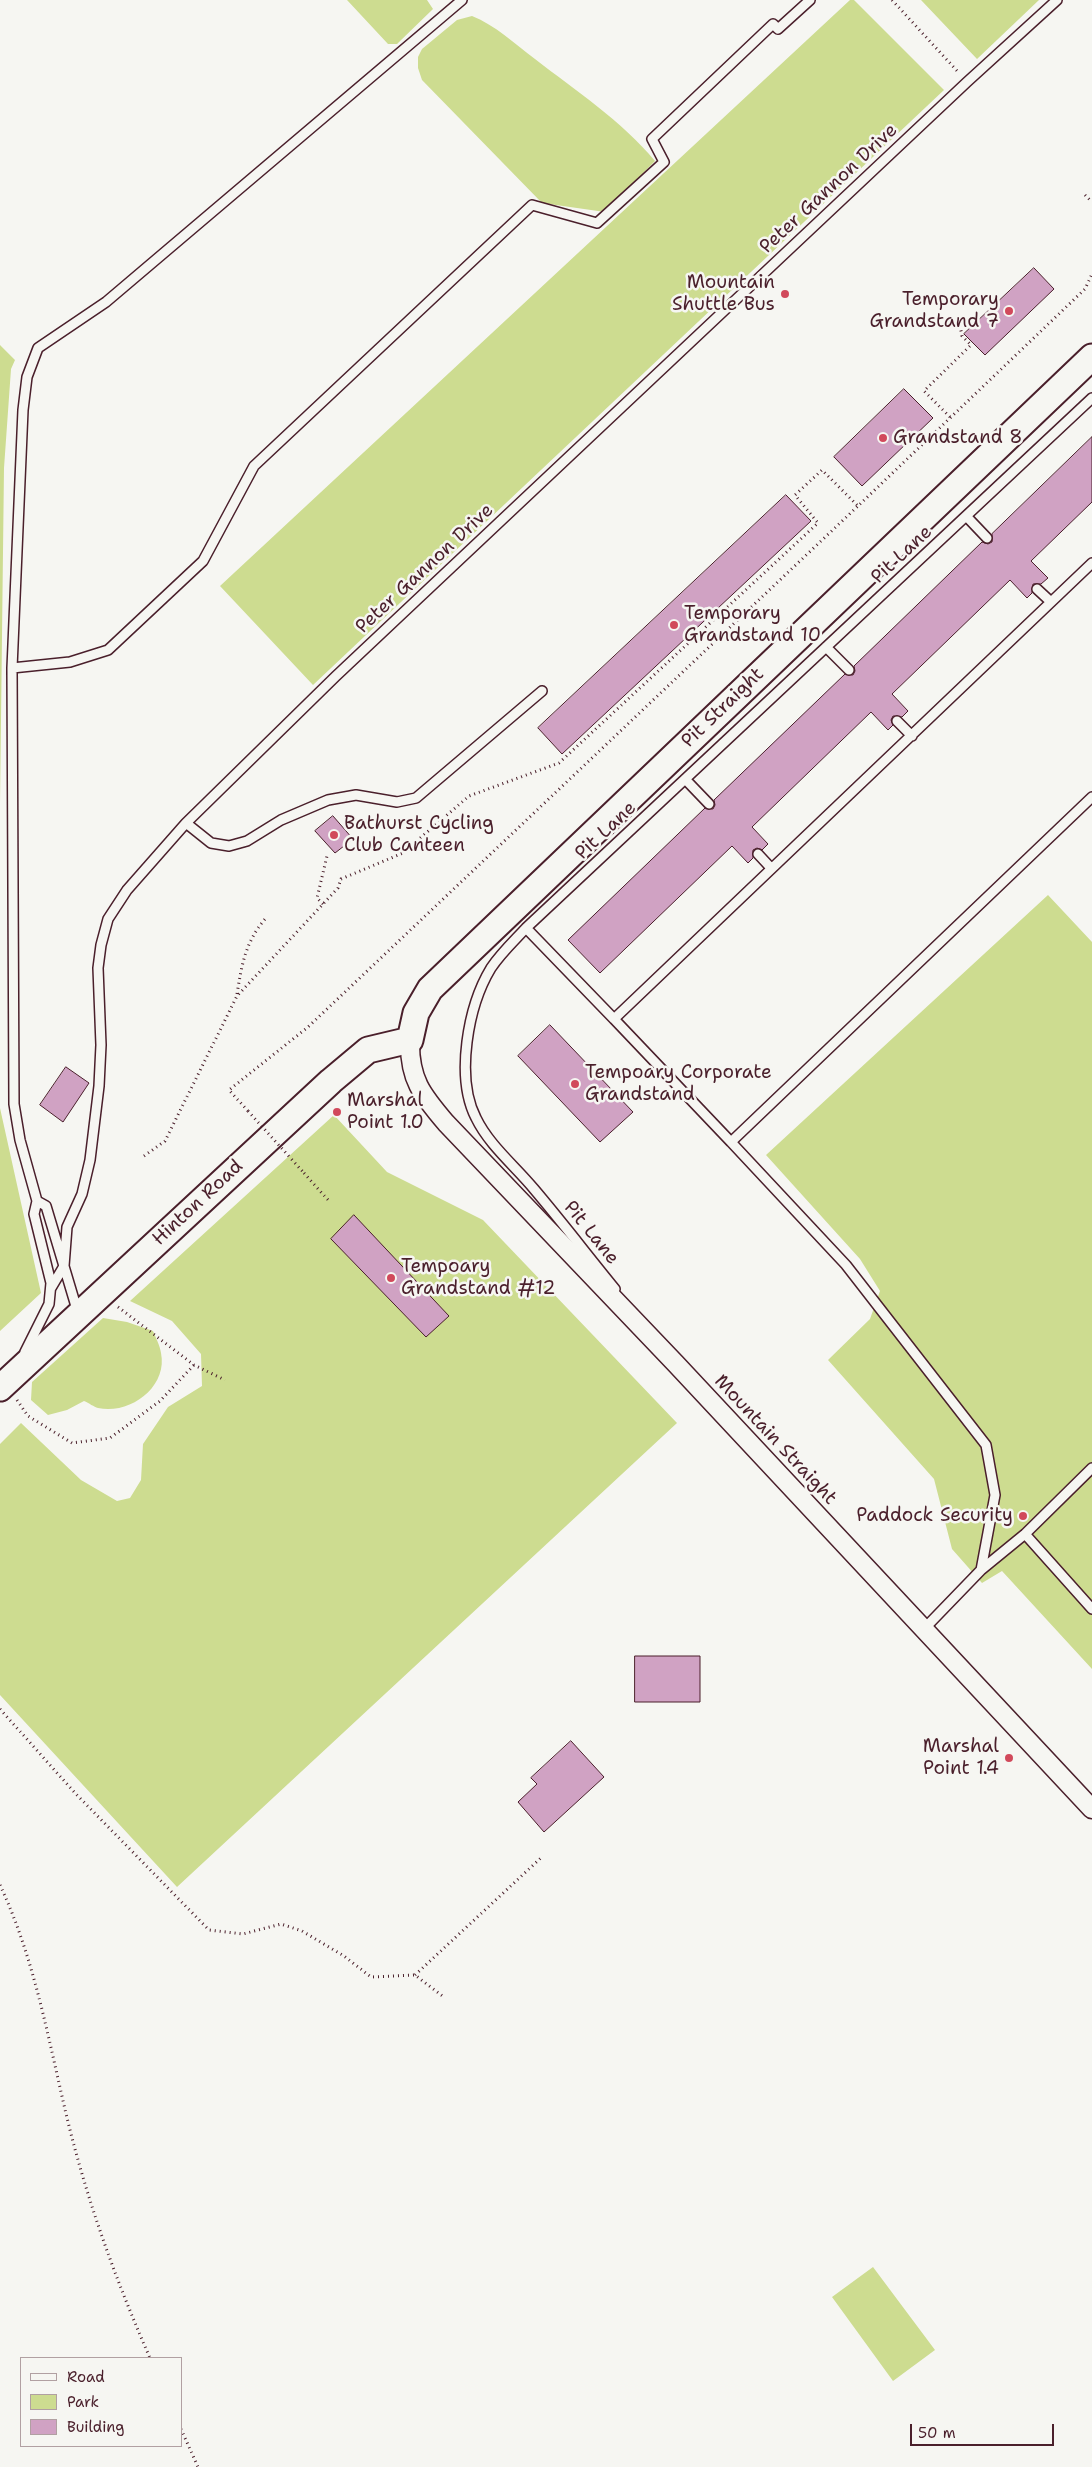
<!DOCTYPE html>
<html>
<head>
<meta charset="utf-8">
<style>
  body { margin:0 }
  #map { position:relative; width:1092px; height:2467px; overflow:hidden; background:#f6f6f2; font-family:"Shantell Sans",sans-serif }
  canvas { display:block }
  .legend { position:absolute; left:20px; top:2357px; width:162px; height:90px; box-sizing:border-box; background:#f6f6f2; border:1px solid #b1a0a2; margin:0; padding:6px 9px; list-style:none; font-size:15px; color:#4a1f2b }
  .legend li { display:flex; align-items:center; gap:10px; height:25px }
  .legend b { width:25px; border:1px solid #b1a0a2 }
  .scale { position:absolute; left:910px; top:2424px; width:144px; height:22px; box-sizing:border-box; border:2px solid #4a1f2b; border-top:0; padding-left:6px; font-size:15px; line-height:18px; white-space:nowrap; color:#4a1f2b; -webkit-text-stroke:4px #f6f6f2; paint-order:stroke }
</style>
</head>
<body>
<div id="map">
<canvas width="1092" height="2467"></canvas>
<ul class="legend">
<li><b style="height:6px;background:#f6f6f2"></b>Road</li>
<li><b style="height:14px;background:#cddc90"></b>Park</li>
<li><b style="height:14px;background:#d0a2c3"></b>Building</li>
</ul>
<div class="scale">50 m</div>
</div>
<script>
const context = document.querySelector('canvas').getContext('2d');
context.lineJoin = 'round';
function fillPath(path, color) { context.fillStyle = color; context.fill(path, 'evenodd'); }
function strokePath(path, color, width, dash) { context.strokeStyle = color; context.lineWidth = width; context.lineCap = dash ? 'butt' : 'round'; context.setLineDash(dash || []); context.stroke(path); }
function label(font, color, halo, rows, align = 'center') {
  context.font = font + ' "Shantell Sans",sans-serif'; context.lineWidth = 5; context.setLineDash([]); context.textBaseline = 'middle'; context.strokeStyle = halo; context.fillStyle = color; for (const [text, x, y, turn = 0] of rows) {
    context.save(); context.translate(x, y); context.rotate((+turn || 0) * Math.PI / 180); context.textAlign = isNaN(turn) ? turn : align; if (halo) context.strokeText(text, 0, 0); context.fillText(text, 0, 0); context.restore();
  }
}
fillPath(new Path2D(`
  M347,0H427L433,9L397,44H388Z
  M850,0H854L944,90L313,685L220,586Z
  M921,0H1039L977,59Z
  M472,16C495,25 515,44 535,59C576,91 622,121 655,161L605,212L542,203L422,80L418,68V57L422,49L457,20Z
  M0,345L15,360L11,369L4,468L0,803Z
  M1048,895L1092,942V1669L1002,1571L982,1583L952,1549L934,1479L828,1360L870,1319L880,1291L860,1259L766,1155Z
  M0,1108L41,1293L0,1331Z
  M334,1115L387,1172L483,1220L677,1423L177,1887L0,1695V1444L21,1423L81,1480L117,1501L130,1498L141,1480L143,1444L168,1407L202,1386L201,1354L172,1321L130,1301Z
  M103,1318L127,1322L153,1331C156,1338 160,1346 161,1353C168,1387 130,1415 98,1408C94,1407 89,1403 84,1401L67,1410L48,1415L31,1400L32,1382Z
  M873,2267L935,2350L893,2381L832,2297Z`), '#cddc90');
const building = new Path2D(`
  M1034,268L1054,289L985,355L964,334Z
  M904,389L933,418L862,486L834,457Z
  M1092,437V502L1031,561L1048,578L1041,584H1033L1032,593L1027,598L1010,580L892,694L908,711L902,717L893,716L891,720L893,725L888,730L871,712L752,827L768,844L762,850L757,848L753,850V858L748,863L732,846L600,973L568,940L705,808L713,809L715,805L714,800L845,674L853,675L855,671L854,666L982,542L988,544L992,542V534Z
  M786,495L811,521L562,754L538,728Z
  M333,816L353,839L335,853L315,831Z
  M550,1025L633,1112L600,1142L518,1056Z
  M66,1067L89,1083L63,1122L40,1105Z
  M354,1215L449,1316L426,1337L331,1239Z
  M635,1656H700V1702H635Z
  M571,1741L604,1777L544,1832L518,1802L537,1784L531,1778Z`);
fillPath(building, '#d0a2c3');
strokePath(building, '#4a1f2b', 1);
const lane = new Path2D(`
  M967,517L987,538
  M1092,563L614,1019L731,1142L1092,797
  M1037,589L1051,602
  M826,647L849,670
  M12,668L70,662L108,650L203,561L254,466L532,205L597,223L664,162L652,139L773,24L778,29L810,0
  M897,721L912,736
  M685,779L709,804
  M186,823L211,843L229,846L247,841L281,820L328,800L356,795L397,802L416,798L542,691
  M758,854L771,868
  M526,928L614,1019
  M731,1142L846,1265L986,1445L995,1495L981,1570
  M37,1201L46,1206L78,1313
  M51,1288L64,1266L67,1227L82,1194L90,1160L99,1086L101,1045L98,968L101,945L108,919L127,890L186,823L336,676L967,82L1057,0
  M615,1289C588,1256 562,1222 534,1189C515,1166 489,1145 476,1118C455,1077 468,1006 491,968C501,953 514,941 526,928L1092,398
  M25,1352L49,1304L51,1283L34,1214L37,1201L20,1140L14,1104L12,668L23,410L27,377L38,348L106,302L462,0
  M1025,1534L1092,1609
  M924,1629L981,1570L1025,1534L1092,1468`);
const street = new Path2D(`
  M410,1040C409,1079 422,1095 446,1123L676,1364L1092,1809`);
const secondary = new Path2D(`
  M0,1388L331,1081L368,1050L410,1040L416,1013L430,989L1092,357`);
strokePath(lane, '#4a1f2b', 12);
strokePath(street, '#4a1f2b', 21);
strokePath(secondary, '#4a1f2b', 29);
strokePath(new Path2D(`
  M892,0L959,73
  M1085,195L1092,202
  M950,417L924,391L971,345L962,336L958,315
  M323,904L317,898L327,856
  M237,994C242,964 245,943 265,919
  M248,1111L229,1090L308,1027L858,506
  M144,1156L165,1141L237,996L338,888L341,879L403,853L469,796L559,763L818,523L795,495L822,470L858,506L1085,289L1092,274
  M304,1173L329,1201
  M118,1307L194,1365L225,1380
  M17,1400L28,1416L72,1443L110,1438L160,1401L194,1365
  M0,1709L75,1793L209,1930L243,1934L281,1924L302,1931L344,1956L371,1977L415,1975L445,1998
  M0,1885C36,1962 49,2044 69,2126C89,2206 117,2283 150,2358
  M415,1975L543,1856
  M181,2429L198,2467`), '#4a1f2b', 3, [1, 4]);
strokePath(lane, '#f6f6f2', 9);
strokePath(street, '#f6f6f2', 18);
strokePath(secondary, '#f6f6f2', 25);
strokePath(new Path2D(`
  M248,1111L304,1173`), '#4a1f2b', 3, [1, 4]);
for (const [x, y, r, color] of [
  [785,294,5,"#d1495b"],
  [1009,311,5,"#d1495b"],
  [883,438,5,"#d1495b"],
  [674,625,5,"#d1495b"],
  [334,835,5,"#d1495b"],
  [575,1084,5,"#d1495b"],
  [337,1112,5,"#d1495b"],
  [391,1278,5,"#d1495b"],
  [1023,1516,5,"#d1495b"],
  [1009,1758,5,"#d1495b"]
]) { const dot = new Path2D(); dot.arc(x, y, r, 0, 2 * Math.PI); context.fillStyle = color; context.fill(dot); strokePath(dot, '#f6f6f2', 2); }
label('19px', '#4a1f2b', '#f6f6f2', [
  ["Peter Gannon Drive",829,189,-43],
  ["Pit Lane",902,555,-43],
  ["Peter Gannon Drive",425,569,-43],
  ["Pit Straight",723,708,-44],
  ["Pit Lane",606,831,-43],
  ["Hinton Road",198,1203,-43],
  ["Pit Lane",591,1233,51],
  ["Mountain Straight",775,1440,47]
]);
label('19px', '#4a1f2b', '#f6f6f2', [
  ["Mountain",775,283,"right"],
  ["Shuttle Bus",775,305,"right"],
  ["Temporary",999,300,"right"],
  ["Grandstand 7",999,322,"right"],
  ["Grandstand 8",893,438],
  ["Temporary",684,614],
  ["Grandstand 10",684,636],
  ["Bathurst Cycling",344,824],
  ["Club Canteen",344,846],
  ["Tempoary Corporate",585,1073],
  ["Grandstand",585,1095],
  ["Marshal",347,1101],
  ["Point 1.0",347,1123],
  ["Tempoary",401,1267],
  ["Grandstand #12",401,1289],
  ["Paddock Security",1013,1516,"right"],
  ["Marshal",999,1747,"right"],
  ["Point 1.4",999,1769,"right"]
], 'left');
</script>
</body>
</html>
